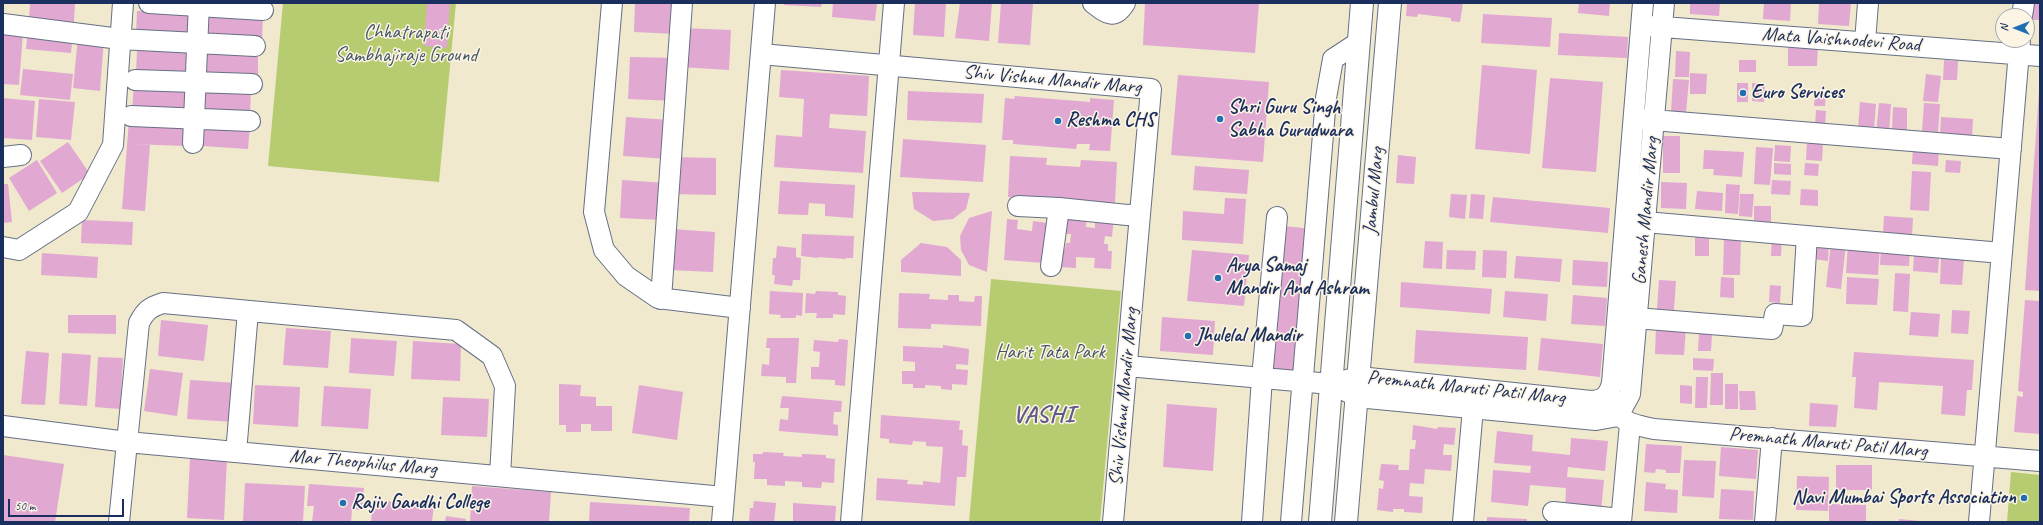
<!DOCTYPE html>
<html>
<head>
<meta charset="utf-8">
<style>
  body { margin:0 }
  #map { position:relative; width:2043px; height:525px; overflow:hidden; background:#f0e9cd; font-family:Caveat,sans-serif }
  canvas { display:block }
  .frame { position:absolute; inset:0; border:4px solid #1b2f5e; pointer-events:none }
  .north { position:absolute; left:1995px; top:8px; width:40px; height:40px; box-sizing:border-box; background:#fcf5e5; border:1px solid #a2a6af; border-radius:50%; rotate:270deg; font-size:11px; font-weight:700; line-height:16px; text-align:center; color:#1b2f5e }
  .north::after { content:''; display:block; margin:auto; width:14px; height:18px; background:#1f6fb2; clip-path:polygon(50% 0,100% 100%,50% 72%,0 100%) }
  .scale { position:absolute; left:8px; top:499px; width:116px; height:18px; box-sizing:border-box; border:2px solid #1b2f5e; border-top:0; padding-left:5px; font-size:12px; line-height:14px; white-space:nowrap; color:#1b2f5e; -webkit-text-stroke:3px #fcf5e5; paint-order:stroke }
</style>
</head>
<body>
<div id="map">
<canvas width="2043" height="525"></canvas>
<div class="frame"></div>
<div class="north">N</div>
<div class="scale">50 m</div>
</div>
<script>
const context = document.querySelector('canvas').getContext('2d');
context.lineJoin = 'round';
function fillPath(path, color) { context.fillStyle = color; context.fill(path, 'evenodd'); }
function strokePath(path, color, width, dash) { context.strokeStyle = color; context.lineWidth = width; context.lineCap = dash ? 'butt' : 'round'; context.setLineDash(dash || []); context.stroke(path); }
function label(font, color, halo, rows, align = 'center') {
  context.font = font + ' Caveat,sans-serif'; context.lineWidth = 3; context.setLineDash([]); context.textBaseline = 'middle'; context.strokeStyle = halo; context.fillStyle = color; for (const [text, x, y, turn = 0] of rows) {
    context.save(); context.translate(x, y); context.rotate((+turn || 0) * Math.PI / 180); context.textAlign = isNaN(turn) ? turn : align; if (halo) context.strokeText(text, 0, 0); context.fillText(text, 0, 0); context.restore();
  }
}
fillPath(new Path2D(`
  M283,3H456L439,182L268,166Z
  M991,279L1121,291L1100,522H969Z
  M2011,472L2040,475V522H2007Z`), '#b7cc71');
fillPath(new Path2D(`
  M30,3H75L74,22L29,20Z
  M427,3H450L447,48L424,46Z
  M635,3H678L677,34L634,32Z
  M784,3H822L821,7L784,5Z
  M833,3H877L875,21L832,17Z
  M915,3H946L944,37L913,35Z
  M960,3H992L989,41L955,38Z
  M1001,3H1033L1030,45L998,43Z
  M1145,3H1259L1255,53L1143,45Z
  M1407,3H1463L1460,22L1451,21V18L1418,14L1417,17L1406,16Z
  M1579,3H1610L1609,16L1578,13Z
  M1690,3H1720L1719,16L1690,14Z
  M1764,3H1791L1790,21L1763,19Z
  M1819,3H1851L1849,26L1818,24Z
  M2032,3H2040V20H2031Z
  M137,11L192,13L191,35L136,33Z
  M202,11L263,14L262,41L201,38Z
  M1483,14L1552,18L1550,47L1481,43Z
  M682,28L731,30L729,70L680,67Z
  M28,29L73,33L71,53L26,49Z
  M3,31L23,33L19,85L3,84Z
  M1559,33L1628,37L1627,58L1558,55Z
  M78,37L104,39L100,91L73,88Z
  M1788,44L1818,45L1817,66H1788Z
  M137,50L190,52V76L136,74Z
  M1676,51L1690,52L1689,77H1675Z
  M203,52L258,53V78H203Z
  M630,57L676,58L674,101L628,99Z
  M1739,60H1756V72H1739Z
  M1944,60L1958,61L1957,80H1943Z
  M1482,65L1537,70L1530,154L1475,149Z
  M23,69L73,74L70,100L20,95Z
  M781,70L869,76L867,116L830,114L829,128L866,131L863,173L774,167L776,135L802,137L804,99L779,97Z
  M1690,73L1707,74L1706,94H1690Z
  M1926,74L1941,76L1938,102L1923,101Z
  M1178,75L1269,82L1263,162L1171,155Z
  M1550,78L1603,82L1596,172L1542,168Z
  M1673,79L1689,80L1686,113L1671,112Z
  M1737,83H1748V102H1737Z
  M1752,83L1765,84L1764,102L1752,101Z
  M134,85L187,88L185,113L132,110Z
  M201,88L251,91L250,115L199,112Z
  M908,91L984,94L982,123L907,120Z
  M2039,92H2040V291L2025,290Z
  M1815,94H1826L1825,106H1814Z
  M1015,96L1090,102V98L1114,100L1110,151L1089,150L1090,144H1077L1076,149L1013,144V140H1002L1005,98L1014,99Z
  M3,98L35,101L32,140L3,138Z
  M39,99L75,102L71,140L36,137Z
  M1860,102L1876,104L1874,130L1858,129Z
  M1879,103L1891,104L1889,133L1876,132Z
  M1924,103L1940,104L1938,132L1922,131Z
  M1893,107L1907,108V130H1892Z
  M1816,110L1826,111L1825,127L1815,126Z
  M626,117L671,120L668,159L623,156Z
  M1941,117L1973,119L1972,138L1940,135Z
  M129,120L186,122L185,146L131,144L150,145L145,211L122,209Z
  M204,122L250,125L248,149L202,146Z
  M1663,136H1680V173H1663Z
  M903,139L986,145L983,182L900,177Z
  M1807,141L1823,142L1822,161L1806,160Z
  M68,142L90,174L62,193L40,161Z
  M1775,145L1791,146L1790,162L1774,161Z
  M1756,147L1773,148L1770,185L1754,184Z
  M1913,147L1939,148L1938,166L1912,164Z
  M1704,150L1744,152L1742,177L1713,175L1714,169H1703Z
  M1398,155L1416,157L1414,184L1396,183Z
  M1010,156L1047,158L1046,165L1080,167L1081,160L1117,162L1115,203L1093,202L1077,205L1078,199L1041,197V205L1028,199L1008,197Z
  M672,157L716,158V195L672,194Z
  M37,160L57,193L29,211L9,178Z
  M1946,160L1961,161L1960,173L1945,172Z
  M1774,163L1791,164V175L1774,174Z
  M1805,163L1819,164L1818,176L1804,175Z
  M1195,166L1249,170L1247,194L1193,190Z
  M1912,171L1931,172L1929,211L1910,210Z
  M622,180L666,183L663,220L620,218Z
  M1772,180L1791,181L1790,195L1771,194Z
  M780,181L855,185L853,218L825,216V204L809,203L808,215L778,214Z
  M1661,182L1687,183L1686,209L1661,208Z
  M3,184H8L12,222L3,223Z
  M1726,184L1740,185L1738,214L1725,213Z
  M1801,189L1818,190V206L1800,205Z
  M1697,191L1723,193L1722,211L1695,209Z
  M912,192L970,193L966,209L953,219L933,221L914,209Z
  M1451,194L1467,195L1465,219L1449,217Z
  M1471,194L1485,195L1483,219L1469,218Z
  M1740,194H1754L1752,217L1739,216Z
  M1493,197L1610,208L1608,233L1490,222Z
  M1225,198L1246,199L1243,244L1182,240L1183,211L1224,214Z
  M1754,206H1771V223H1754Z
  M992,211L987,272L969,265L961,250L960,236L969,218Z
  M1067,215L1087,216L1086,227L1095,228V217L1114,218L1112,237L1105,236L1104,244H1108V251H1112L1111,269L1094,268L1095,258L1076,257V268L1059,267L1060,249H1065L1066,243H1070L1071,234H1066Z
  M1884,216L1913,218L1912,236L1883,234Z
  M1007,219L1018,220L1017,229L1032,231L1033,221L1048,223L1045,263L1004,260Z
  M82,220L133,222L132,245L81,243Z
  M1283,226L1314,229L1301,373L1270,370Z
  M671,229L715,232L713,272L669,270Z
  M802,234L854,236L853,258H846V259L818,257V258L801,256Z
  M1724,235H1741L1740,275H1723Z
  M1695,236H1709V256H1695Z
  M1772,237H1782L1781,256H1771Z
  M1814,240L1829,241L1828,261L1813,259Z
  M1425,241L1443,242L1442,269L1423,268Z
  M921,243L947,247L961,260V276L901,272V260Z
  M1831,243L1846,244L1841,289L1826,287Z
  M1848,243L1880,246L1878,275L1846,273Z
  M777,246L796,248V257L801,258L800,280H793L792,286L774,284L775,275H772L773,258H776Z
  M1881,247L1910,248L1909,266L1880,265Z
  M1192,250L1249,255L1244,306L1187,301Z
  M1447,250L1476,251L1475,270L1446,269Z
  M1483,250L1507,251L1506,278L1482,277Z
  M42,253L98,257L97,278L41,275Z
  M1914,255L1939,257L1938,273L1913,271Z
  M1516,256L1562,259L1560,282L1514,278Z
  M1941,257L1964,259L1962,285L1940,284Z
  M1573,260L1608,262L1607,287L1572,285Z
  M1895,273L1910,274L1908,312L1893,311Z
  M1721,277L1734,278V298L1720,297Z
  M1847,277L1879,279L1877,305L1846,304Z
  M1659,280L1676,281L1674,310L1657,309Z
  M1401,282L1492,289L1490,314L1400,307Z
  M1770,285L1781,286L1780,303L1769,302Z
  M770,291L803,293L802,316L796,315V318H780L781,315L769,314Z
  M816,291L838,292V295L846,296L845,315L833,314V318H816L817,313H805L806,293L815,294Z
  M1505,291L1548,294L1546,321L1503,317Z
  M899,293L930,294L929,299L948,300V295H959V301L974,302L975,296H982L981,326L931,324V329L898,328Z
  M1573,295L1607,298L1605,326L1571,324Z
  M2025,300L2040,301V434L2014,432L2017,396L2023,397V392L2018,391Z
  M1952,310L1970,311L1968,334L1951,333Z
  M1911,312L1940,314L1938,337L1909,335Z
  M68,315H116V334L68,333Z
  M1162,317L1215,321L1213,355L1160,351Z
  M161,320L208,325L204,361L158,356Z
  M1656,326L1686,327L1684,355L1655,354Z
  M286,328L331,331L328,368L283,365Z
  M1416,330L1528,337L1526,370L1414,363Z
  M1699,332L1712,333L1711,351H1698Z
  M351,338L397,341L394,376L349,373Z
  M767,338H799L796,383H786V377L761,376L762,364L769,365L770,348H766Z
  M1541,338L1603,344L1600,377L1538,370Z
  M839,339L848,340L845,386L835,385V380L811,379V367H819L820,352L813,351L814,340L838,342Z
  M413,341L461,344L460,381L411,379Z
  M943,345L969,349L968,365L956,364V369L968,370L967,385L952,384V390L941,389V386L925,385V388H913V384H902V371H915V362L903,361V346L943,348Z
  M26,351L49,353L45,405L21,404Z
  M1854,352L1974,360L1972,390H1967L1965,416L1941,414L1943,386L1879,382L1877,410L1854,408L1856,377H1852Z
  M62,353L91,355L87,406L59,404Z
  M98,357L123,358L120,409L95,407Z
  M1693,358L1714,359L1713,371L1693,370Z
  M150,369L183,373L177,416L144,411Z
  M1711,373H1723V405H1710Z
  M1696,377H1708L1707,408H1695Z
  M190,380L237,383L234,422L187,419Z
  M559,384L581,385L580,396L596,397V406H612V431H591V424H581V432H566V425H559Z
  M1725,384H1738V409H1725Z
  M255,385L300,387L298,427L253,424Z
  M639,385L683,392L677,440L632,433Z
  M1680,385L1692,386V404L1680,403Z
  M324,386L371,389L368,429L321,426Z
  M1739,391H1755L1756,410H1740Z
  M782,396L842,401L841,412H834L833,424L838,425V436L779,431L780,419L788,420L789,408H780Z
  M443,397L489,399L487,437L441,435Z
  M1810,403L1838,405L1836,427L1809,426Z
  M1167,404L1217,408L1213,471L1163,467Z
  M881,415L960,421L959,430H963L962,445L968,446L966,477H957L955,506L876,500L877,478L908,480L907,484L923,485V481L940,483L943,447L926,446V442L913,441L912,445L889,443V439L880,438Z
  M1413,425L1437,429L1438,427L1456,428L1454,445L1444,444L1443,455H1452L1451,471L1425,469L1424,484L1410,483L1409,496L1423,497L1422,513L1404,512V509H1393V512L1377,510L1379,488L1383,489L1384,481L1379,480L1381,464L1399,465L1398,470H1409L1410,449H1415L1416,440H1412Z
  M1497,431L1533,435L1532,451L1570,455L1571,438L1608,441L1605,471L1568,467L1567,477L1604,480L1601,512L1565,509L1566,488L1530,485L1528,506L1491,502L1493,470L1530,473L1531,466L1494,463Z
  M1646,444L1682,446L1680,473H1666V470L1656,469L1655,473L1644,472Z
  M1721,447L1758,450L1756,479L1719,476Z
  M763,452L784,453L783,456L802,457V454L826,455V458L835,459L834,483L822,482L821,488L802,487V482L785,481V486L767,485V479H754L755,462H753V454H763Z
  M3,455L64,464L55,522H3Z
  M190,457L227,459L224,520L187,518Z
  M1684,460L1716,461L1714,498L1682,496Z
  M1836,465H1872V490H1836Z
  M1797,476L1829,477L1828,511L1796,510Z
  M1646,482L1666,484L1665,489L1678,490L1677,513L1644,511Z
  M245,483L305,486L303,522L243,521Z
  M309,484L364,488L362,510L352,509L351,522H312L314,506H307Z
  M472,486L551,492L549,522H470Z
  M1721,489L1754,491L1753,520L1719,519Z
  M373,500L434,505L432,522H371Z
  M754,501L776,503L774,522H749L750,508H753Z
  M590,502L690,508L689,522H589Z
  M793,503L836,506L835,522H793Z
  M1829,504L1866,505V522H1829Z
  M446,516L466,519L465,522H445Z
  M1487,517L1527,519V522H1487Z
  M1899,519L1920,521V522H1899Z`), '#e1a8d2');
const minor = new Path2D(`
  M149,3L263,10
  M612,3L594,212L604,250L626,276L658,298L740,308
  M1093,3C1106,13 1114,21 1125,3
  M2022,16L2024,3
  M3,24L120,39L255,46
  M1650,26L2040,56
  M1865,42L1868,3
  M761,54L1151,89L1113,522
  M135,80L252,84
  M131,116L250,121
  M1640,119L2011,149
  M193,143L199,3
  M3,157L21,155
  M1018,206L1059,208
  M1645,222L2002,253
  M3,247L19,250L78,212L113,145L123,3
  M1051,266L1059,208L1127,215L1140,214
  M661,299L682,3
  M1636,318L1772,329L1775,314L1802,316L1807,236
  M1127,366L1331,384L1359,377L1591,401C1604,400 1609,395 1612,383L1643,3
  M1342,389L1357,397L1596,420L1618,416
  M1606,397C1622,422 1625,423 1654,429L2040,461
  M1618,416L1630,394L1664,3
  M3,426L127,442L724,497
  M237,441L248,311
  M1553,512L1621,519
  M119,522L139,323C145,311 150,307 163,303L456,330L492,356L505,386L500,476
  M722,522L765,3
  M851,522L894,3
  M1252,522L1262,378L1277,217
  M1291,522L1326,98L1333,59L1359,42
  M1463,522L1473,408
  M1621,522L1630,424
  M1765,522L1772,438
  M1979,522L2020,40`);
const major = new Path2D(`
  M1320,522L1362,3
  M1346,522L1390,3`);
strokePath(minor, '#667085', 22);
strokePath(major, '#667085', 24);
strokePath(minor, '#fff', 20);
strokePath(major, '#fff', 22);
for (const [x, y, r, color] of [
  [1743,93,4,"#1f6fb2"],
  [1220,119,4,"#1f6fb2"],
  [1058,121,4,"#1f6fb2"],
  [1218,278,4,"#1f6fb2"],
  [1188,336,4,"#1f6fb2"],
  [2024,498,4,"#1f6fb2"],
  [343,503,4,"#1f6fb2"]
]) { const dot = new Path2D(); dot.arc(x, y, r, 0, 2 * Math.PI); context.fillStyle = color; context.fill(dot); strokePath(dot, '#fcf5e5', 1.5); }
label('20px', '#425663', '#fcf5e5', [
  ["Chhatrapati",406,33],
  ["Sambhajiraje Ground",406,56],
  ["Harit Tata Park",1050,353]
]);
label('20px', '#1b2f5e', '#fcf5e5', [
  ["Mata Vaishnodevi Road",1841,40,4],
  ["Shiv Vishnu Mandir Marg",1052,80,5],
  ["Jambul Marg",1374,191,-85],
  ["Ganesh Mandir Marg",1646,211,-85],
  ["Premnath Maruti Patil Marg",1466,388,6],
  ["Shiv Vishnu Mandir Marg",1124,397,-85],
  ["Premnath Maruti Patil Marg",1828,443,5],
  ["Mar Theophilus Marg",363,463,5]
]);
label('bold 20px', '#1b2f5e', '#fcf5e5', [
  ["Euro Services",1751,93],
  ["Shri Guru Singh",1228,108],
  ["Sabha Gurudwara",1228,131],
  ["Reshma CHS",1066,121],
  ["Arya Samaj",1226,266],
  ["Mandir And Ashram",1226,289],
  ["Jhulelal Mandir",1196,336],
  ["Navi Mumbai Sports Association",2016,498,"right"],
  ["Rajiv Gandhi College",351,503]
], 'left');
context.letterSpacing = '1px';
label('bold 24px', '#605987', '#fcf5e5', [
  ["VASHI",1044,416]
]);
context.letterSpacing = '0px';
</script>
</body>
</html>
